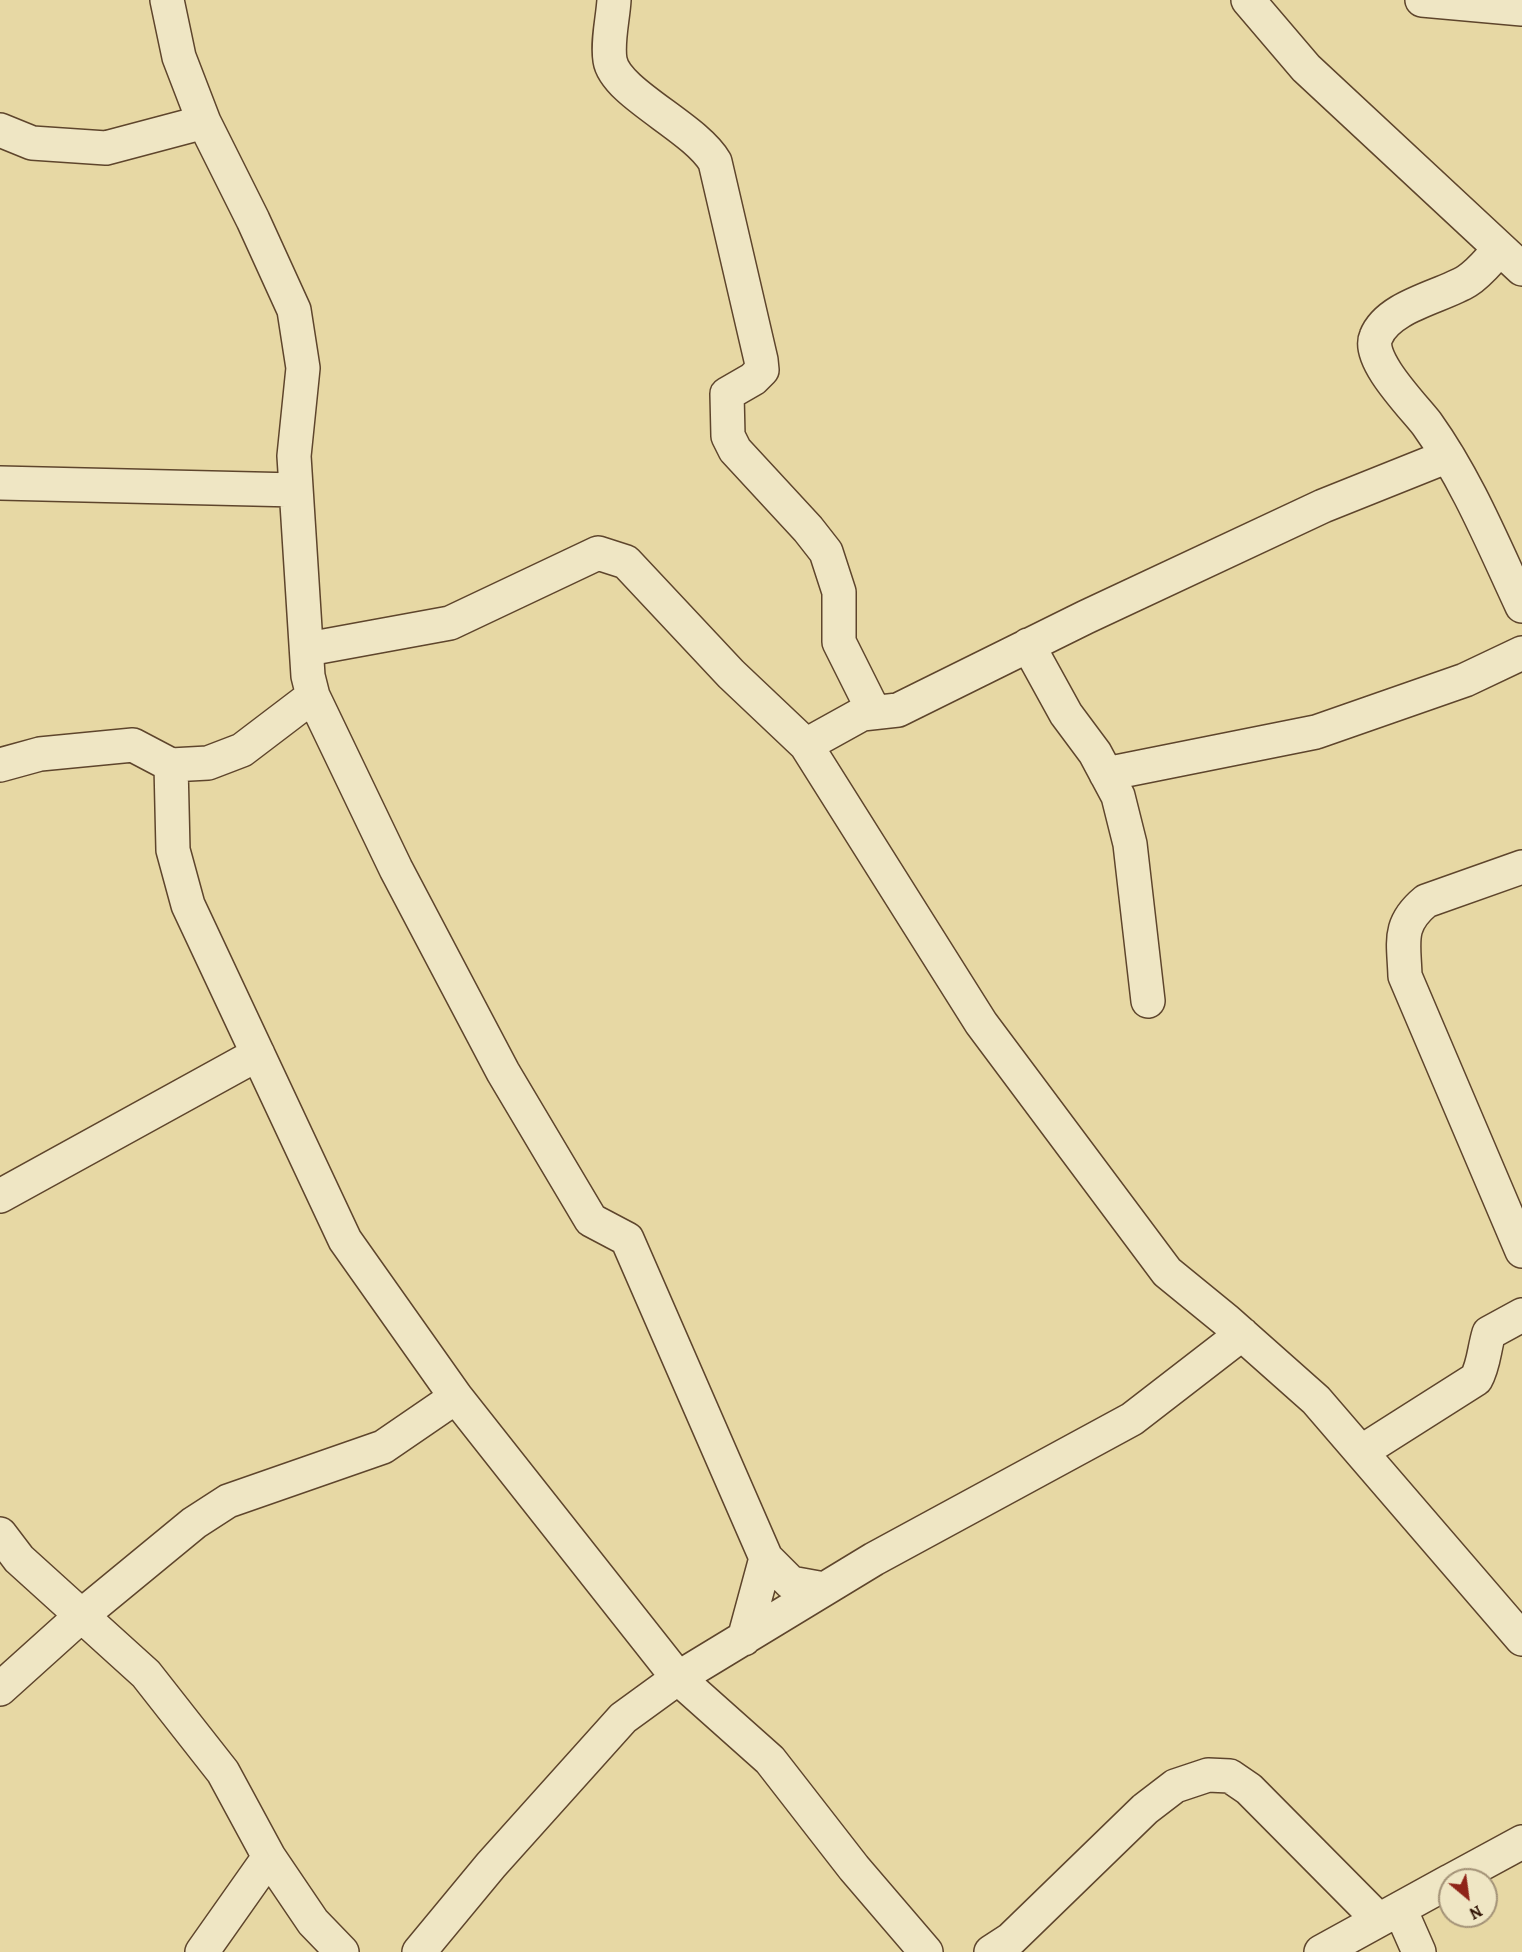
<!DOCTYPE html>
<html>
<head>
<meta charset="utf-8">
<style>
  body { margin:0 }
  #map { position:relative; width:1522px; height:1952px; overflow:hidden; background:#e7d8a4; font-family:Alegreya,serif }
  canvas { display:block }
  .north { position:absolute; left:1438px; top:1868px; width:60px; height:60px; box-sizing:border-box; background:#efe6c4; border:2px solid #a39277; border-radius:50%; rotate:151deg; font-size:16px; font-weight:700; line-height:24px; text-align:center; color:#311404 }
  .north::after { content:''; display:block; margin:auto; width:21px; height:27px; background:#8f2418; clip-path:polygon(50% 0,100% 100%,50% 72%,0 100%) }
</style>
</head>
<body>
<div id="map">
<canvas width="1522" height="1952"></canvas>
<div class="north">N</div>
</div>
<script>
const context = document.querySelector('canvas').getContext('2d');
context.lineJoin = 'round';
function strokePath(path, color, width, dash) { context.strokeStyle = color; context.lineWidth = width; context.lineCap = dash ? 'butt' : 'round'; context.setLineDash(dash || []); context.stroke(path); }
const minor = new Path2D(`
  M167,0L179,57L204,122L253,220L294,310L303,368L294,456L308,676L313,696L396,869L503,1072L591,1220L627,1239L766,1558L791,1583L824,1589
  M614,0C613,18 607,42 610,60C615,93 695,127 715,162L761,360L762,370L753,379L727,394L728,436L735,450L808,529L826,552L839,592V642L874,712
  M1248,0L1306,68L1522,269
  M1422,0L1522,9
  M0,130L32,143L106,148L204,122
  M1500,249C1490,259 1480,273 1467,281C1441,297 1388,306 1376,337C1366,359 1414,407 1427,424C1467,480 1493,544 1522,606
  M0,483L296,490
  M1028,645L1066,714L1095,753L1118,796L1130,844L1148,1001
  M308,649L450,623L598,553L626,562L731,674L806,745L981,1023L1167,1272L1227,1321L1316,1400L1522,1639
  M806,745L862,714L898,710L1086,617L1323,506L1448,456
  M0,765L40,754L133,745L171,765L208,763L242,750L313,696
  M171,765L173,850L188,905L345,1240L456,1397L678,1678L770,1760L854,1868L926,1952
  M1106,774L1316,732L1465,680L1522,653
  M1522,867L1426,901C1397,925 1404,942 1405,976L1522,1251
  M0,1196L258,1054
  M1361,1452L1476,1379C1484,1365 1484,1349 1489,1333L1522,1315
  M0,1534L19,1559L146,1674L223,1772L269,1857L313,1922L342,1952
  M744,1639L766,1558
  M0,1689L81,1616L194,1523L228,1501L383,1447L456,1397
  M1452,1880L1522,1842
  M1400,1909L1419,1952
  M202,1952L269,1857
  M419,1952L491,1865L623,1718L678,1678L874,1559L1132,1419L1242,1334
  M991,1952L1011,1939L1145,1809L1175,1786L1208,1775L1230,1776L1249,1789L1379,1920
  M1321,1952L1450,1881`);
strokePath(minor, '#5e452c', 36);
strokePath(minor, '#efe6c4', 33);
</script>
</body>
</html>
